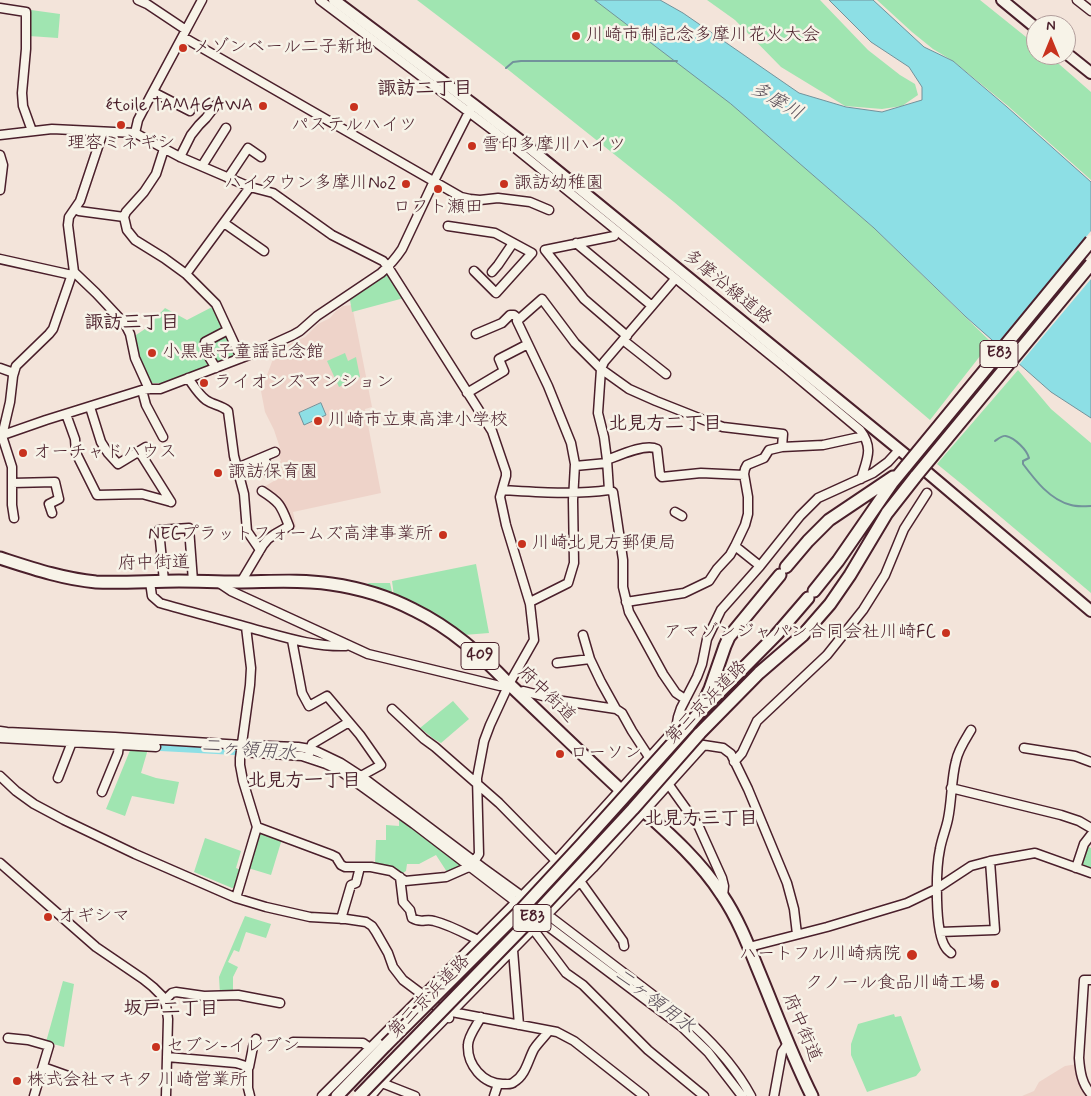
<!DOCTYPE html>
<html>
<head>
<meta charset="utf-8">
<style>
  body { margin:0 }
  #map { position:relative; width:1091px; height:1096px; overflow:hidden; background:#f3e4da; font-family:Mynerve,sans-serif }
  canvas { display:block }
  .north { position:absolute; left:1026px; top:15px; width:50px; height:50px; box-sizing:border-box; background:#f7f3e8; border:1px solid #b29e9c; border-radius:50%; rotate:0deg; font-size:14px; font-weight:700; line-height:20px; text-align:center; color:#4a1f2b }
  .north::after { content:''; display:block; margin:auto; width:18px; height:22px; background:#c8321e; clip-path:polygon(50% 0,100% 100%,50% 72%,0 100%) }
</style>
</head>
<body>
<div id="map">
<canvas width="1091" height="1096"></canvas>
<div class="north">N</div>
</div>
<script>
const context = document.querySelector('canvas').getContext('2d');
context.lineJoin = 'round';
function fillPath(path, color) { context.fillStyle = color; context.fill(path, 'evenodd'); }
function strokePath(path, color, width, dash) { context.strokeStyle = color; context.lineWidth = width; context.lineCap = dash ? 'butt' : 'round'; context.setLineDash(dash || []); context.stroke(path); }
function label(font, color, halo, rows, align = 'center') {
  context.font = font + ' Mynerve,"Klee One",sans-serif'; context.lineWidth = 5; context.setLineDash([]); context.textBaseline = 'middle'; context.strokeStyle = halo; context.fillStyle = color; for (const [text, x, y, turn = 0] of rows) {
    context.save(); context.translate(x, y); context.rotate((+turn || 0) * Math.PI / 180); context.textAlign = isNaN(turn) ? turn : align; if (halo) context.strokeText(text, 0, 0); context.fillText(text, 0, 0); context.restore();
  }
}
fillPath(new Path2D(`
  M352,305L372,407L365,409L381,493L293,512L296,527L291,528L281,505L262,488L284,475L279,462L281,461L277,450L280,448L274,430L265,412L261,391L273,359L270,352L290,344L305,337L318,324L330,318L336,311L343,306Z
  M1077,1064L1090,1096H1022L1034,1091L1039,1082L1065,1066Z`), '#eed3c9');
fillPath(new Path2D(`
  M417,0H596L731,103L874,228L991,342L930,420L674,202L501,64Z
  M707,0H820L868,50L900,75L915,84L918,95L902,106L882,109L845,106L781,67L735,20Z
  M877,0H980L1036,45V55H1048L1051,57L1091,92V180L1008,106L953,61L933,49L912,32Z
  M31,10L60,14L58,38L29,36Z
  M387,273L404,298L352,312L350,300Z
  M214,306L236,356L164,383H151L137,356L133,337L145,329L165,308L187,320Z
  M345,353L348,361L356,357L360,377L339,387L327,361Z
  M1018,370L1051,409L1091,443V593L964,486L937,464Z
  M476,564L489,633L464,635L394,596L392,581Z
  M369,583H390L393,596L368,586L367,584Z
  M453,701L469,719L441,743L434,739L420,728Z
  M131,748L148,749L141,773L156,778L179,782L174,804L132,796L125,816L106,809Z
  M399,816L465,865L447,872L436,855L419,864H407L406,871L403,873L392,868L375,864L376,840H386V825L399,826Z
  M259,831L282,839L271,875L248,868Z
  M205,838L241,851L236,868L241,870L235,887L232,888L194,872Z
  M1089,847L1091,848V868L1082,866L1081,862L1085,849Z
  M245,916L271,924L266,938L246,932L239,952L234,950L228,962L238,967L233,977V992L220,994L219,977Z
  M63,981L74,984L64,1047L46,1042Z
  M894,1014L895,1017L901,1016L921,1070L916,1076L867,1092L851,1055V1044L858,1024Z`), '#a0e5b1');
const water = new Path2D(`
  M595,0H660L683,13L799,93L846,107L882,112L922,100V87L909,67L871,42L829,0H873L924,47L953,61L1007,107L1091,182V418L1051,392L966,317L874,228L731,104Z
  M321,403L326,415L304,425L299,413Z`);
fillPath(water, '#8ddfe5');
strokePath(water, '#72929b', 1);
fillPath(new Path2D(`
  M1091,231V279L1018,366L995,346Z`), '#f3e4da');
strokePath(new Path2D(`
  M506,68L513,62L521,61H677
  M995,441C998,439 1002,435 1006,436C1015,438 1027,450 1029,458L1023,461V464C1035,480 1050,500 1071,505C1077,507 1084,506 1091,506`), '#72929b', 2);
strokePath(new Path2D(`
  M142,744L254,750
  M498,884L515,896
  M548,921L677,1018C705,1040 729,1065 746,1096`), '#8ddfe5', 12);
const minor = new Path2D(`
  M138,0L147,4L186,30
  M320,0L494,131L786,368L860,430C874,448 867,459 861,479
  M1077,0L1091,11
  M0,8L26,12V49L22,93L23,106L32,131
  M183,37L461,197L470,199L480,200L498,198L530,202L549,210
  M153,92L190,111
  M135,133L138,120L150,97L202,0
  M0,135L52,129L135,133L180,157L250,187L273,193L332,235L383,261L388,267L492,431L506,472V476L500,497L506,525L530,604L534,640L509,684L490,725L484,741L477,778L479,854L471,866L446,877L405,881L391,871L371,867H345L341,865L336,857L332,855L257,827
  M164,149L156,174L144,192L126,212L124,217L127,230L135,240L164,258L186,274L216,304L241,358
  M0,155L3,165L0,190
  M180,157L191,135L199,125L206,118L216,105
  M202,166L226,128
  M228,178L248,148L261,157
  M75,209L79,211L124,217
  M224,223L264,251
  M448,226L495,233L532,253L496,293L474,271
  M614,236L545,250L584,299L627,336
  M576,243L652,306
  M0,259L72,275
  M74,272L96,293L125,324L130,334L135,358L149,389
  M492,272L498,265L513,243
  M186,274L250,187
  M675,279L604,362L601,369L598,413L604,437L607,460L609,490L613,492L623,560V587L629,612L663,674L676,693L685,699
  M476,334L502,323L510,315H514L519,319
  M623,340L666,374
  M0,368L14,373
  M216,368C211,360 204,351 205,342L228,330
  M188,378C193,385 199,395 206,400C213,405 221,405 228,411L234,456L244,494L247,531L260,550
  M142,390L146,405L163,437
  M467,393L504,371L499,359L528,344
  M90,407L101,442L108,453L118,464L146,447
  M66,414L75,439L76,453L97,495L142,494L171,502
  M0,436L46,420L142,390L149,389H160L249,355L293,335L300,331L317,316L381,273C389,266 396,258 402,249L434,181L471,108
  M139,451L171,502
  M264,457L269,472
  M607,460C620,455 646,443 657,449L660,475L662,477L701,473L744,475
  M575,466L607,463
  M237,468L275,452
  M12,483L55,482L59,499L49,504L52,513
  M502,490C538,492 574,495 609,490
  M675,512L682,516
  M14,518L12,505V467L2,436L10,402L13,376L16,366L49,334L53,329L71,277L74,272L68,225L69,217L80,201L103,132
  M735,546L760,566
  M164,581L159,530L189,528L193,581
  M150,582L152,596L160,603C191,612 223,620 254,629C284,637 314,647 346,646
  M241,582L263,545L268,539L275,534L289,526C281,506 281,503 262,491
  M219,583L231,591L368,654L500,686L509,684
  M530,602L568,583L574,563L573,500L575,464L571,443L548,386L517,321L542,299L575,343L601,369L629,389L656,401L709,422L723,427L783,434L782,447L823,445L864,436
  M626,602L684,593L709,581L717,569L730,555L735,546L745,525L748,514V497L744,474L745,469L747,465L764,458L769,450L782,447
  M583,635L590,659L601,682L616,709
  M292,640L302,693L309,706L327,696L360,735L381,765L361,776
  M557,663L590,659
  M519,693L523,691L563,701L616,709L622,713L632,731L649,757L699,827L722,878L724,886L723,896
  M392,709L424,739L435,747L499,803L556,861
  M0,731L7,732L115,737L242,745L298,747L310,749L318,752L341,763L361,776L483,868L548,915L695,1027C717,1047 737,1070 751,1096
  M0,738L156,747
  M674,740L678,717L681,708L697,677L702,664L707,639L721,610L760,566L800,516L818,498L873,473L888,462L899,450
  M684,742L723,748L731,754L748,789L787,883L794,909L797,934
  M1024,748L1075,756L1091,762
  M241,752L302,756L326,764L339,770L414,824L516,902
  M309,754L312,744L349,722
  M734,762L742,753L757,721L827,655L863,610L885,575L904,529L927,493
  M0,776L16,791L34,804L64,820L135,854L236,898L266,907L310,917L346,919L366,922L372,926L376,932L388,953L393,967L403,980L423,995L449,1018
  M58,778L72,742
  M951,788L1061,815L1079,821L1091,828
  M102,792L118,753L119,745
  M0,863L96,947L143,979L153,987L162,996L166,1005L168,1019L166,1096
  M1076,868L1084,844L1091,835
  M400,877L403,902L410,910L412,918C422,924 425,918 434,921C450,925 464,933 478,940
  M580,881L623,941L624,946
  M236,898L257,827L243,781L240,765V758L250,685L251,668L246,627
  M341,919L351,885L356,883L360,867
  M541,921L682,1027L708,1052L742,1096
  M533,929L566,973L583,985L648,1050L704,1096
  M940,932L995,930L990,861
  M749,947L827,927L907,903L936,889L971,866L990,861L1035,853L1091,873
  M513,950L519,1025
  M951,953C949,951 947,950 946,948C934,932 936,868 940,849C942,838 946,829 948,819C952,800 951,780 956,761C958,750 965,740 971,730
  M1091,980H1084L1079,1058C1080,1072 1082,1084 1091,1094
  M164,1001L172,993L176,992L204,996L238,995L280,1003
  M452,1012L557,1032L574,1041L644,1096
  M481,1017C477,1025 468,1036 468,1045C467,1065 483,1084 503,1084C507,1084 511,1085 514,1082C526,1075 528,1060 534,1049C538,1043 544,1037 549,1031
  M8,1038L28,1040L49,1046L34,1096
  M293,1042L363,1043L370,1048
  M167,1057L236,1063L249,1067L253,1047L256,1039
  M248,1066V1088L250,1096
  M43,1067L71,1077L76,1081
  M382,1083L415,1096
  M322,1096L516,902L556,861L676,728
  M371,1096L382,1083L593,868L703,746
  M494,1096L498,1084
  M774,1096L782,1052L788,1043`);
const major = new Path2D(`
  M334,0L473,104L521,141L928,473L1091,611
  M1002,0L1036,28
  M1066,53L1091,73`);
const highway = new Path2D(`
  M0,558C31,568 63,579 96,582C123,583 152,581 179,581C198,581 217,582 236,582C267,582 300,579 331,584C359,588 389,597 414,610C451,628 481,655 509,684C548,721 586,758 625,794C659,825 697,856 722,895C737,917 747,942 757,967C775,1010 791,1054 812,1096
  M786,567L808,541L829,520L893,477
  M814,591L838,561L892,483L906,466
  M702,706L710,689L725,646L729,637L780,575
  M688,726L698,714L777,634L808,598
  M699,734L759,673L803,635L830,604L850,575L887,513L916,476
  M337,1096L386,1045`);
strokePath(minor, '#4a1f2b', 11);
strokePath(major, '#4a1f2b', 14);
strokePath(highway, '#4a1f2b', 15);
strokePath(minor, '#f7f3e8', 8);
strokePath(major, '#f7f3e8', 10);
strokePath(highway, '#f7f3e8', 11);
const highwayBridge = new Path2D(`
  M906,466L1091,241
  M916,476L1091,264
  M386,1045L521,910L582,844L688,726
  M359,1096L532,918L633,809L699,734`);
strokePath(highwayBridge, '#4a1f2b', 15, []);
strokePath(highwayBridge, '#f7f3e8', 11);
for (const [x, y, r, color] of [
  [576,36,5,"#c8321e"],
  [183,48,5,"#c8321e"],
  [263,106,5,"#c8321e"],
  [354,107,5,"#c8321e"],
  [121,125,5,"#c8321e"],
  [472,146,5,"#c8321e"],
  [406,184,5,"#c8321e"],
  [504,184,5,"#c8321e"],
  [438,189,5,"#c8321e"],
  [152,353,5,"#c8321e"],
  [204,383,5,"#c8321e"],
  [318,421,5,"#c8321e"],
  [23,453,5,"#c8321e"],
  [218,473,5,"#c8321e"],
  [443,535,5,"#c8321e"],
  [522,544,5,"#c8321e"],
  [946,633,5,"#c8321e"],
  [560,754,5,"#c8321e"],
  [48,917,5,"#c8321e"],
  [912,955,6,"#c8321e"],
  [995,984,5,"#c8321e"],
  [156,1047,5,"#c8321e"],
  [17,1081,5,"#c8321e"]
]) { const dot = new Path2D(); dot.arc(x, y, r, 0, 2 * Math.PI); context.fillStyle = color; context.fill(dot); strokePath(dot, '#f7f3e8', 2); }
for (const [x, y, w] of [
  [999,354,38],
  [480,656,38],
  [532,918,38]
]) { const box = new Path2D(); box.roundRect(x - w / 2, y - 13.5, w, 27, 4); context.fillStyle = '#f7f3e8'; context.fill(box); strokePath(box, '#4a1f2b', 1); }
label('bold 16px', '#4a1f2b', null, [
  ["E83",999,354],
  ["409",480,656],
  ["E83",532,918]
]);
label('18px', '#4a1f2b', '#f7f3e8', [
  ["川崎市制記念多摩川花火大会",586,36],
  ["メゾンベール二子新地",193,48],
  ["étoile TAMAGAWA",253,106,"right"],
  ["パステルハイツ",354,126,"center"],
  ["理容ミネギシ",121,144,"center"],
  ["雪印多摩川ハイツ",482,146],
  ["ハイタウン多摩川No2",396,184,"right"],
  ["諏訪幼稚園",514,184],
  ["ロフト瀬田",438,208,"center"],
  ["小黒恵子童謡記念館",162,353],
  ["ライオンズマンション",214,383],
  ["川崎市立東高津小学校",328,421],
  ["オーチャドハウス",33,453],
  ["諏訪保育園",228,473],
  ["NECプラットフォームズ高津事業所",433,535,"right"],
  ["川崎北見方郵便局",532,544],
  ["アマゾンジャパン合同会社川崎FC",936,633,"right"],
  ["ローソン",570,754],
  ["オギシマ",58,917],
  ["ハートフル川崎病院",901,955,"right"],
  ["クノール食品川崎工場",985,984,"right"],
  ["セブン-イレブン",166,1047],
  ["株式会社マキタ 川崎営業所",27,1081]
], 'left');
label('18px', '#4a1f2b', '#f7f3e8', [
  ["多摩沿線道路",727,288,39],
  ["府中街道",154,564,-1],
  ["府中街道",546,695,44],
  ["第三京浜道路",707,703,-46],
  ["第三京浜道路",430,997,-46],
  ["府中街道",801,1028,67]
]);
label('bold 19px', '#4a1f2b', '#f7f3e8', [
  ["諏訪二丁目",425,90],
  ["諏訪三丁目",132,324],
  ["北見方二丁目",665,425],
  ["北見方一丁目",304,782],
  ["北見方三丁目",701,820],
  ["坂戸二丁目",171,1010]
]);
label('italic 19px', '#5b4f5a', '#f7f3e8', [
  ["多摩川",776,102,30],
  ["二ヶ領用水",249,751,5],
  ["二ヶ領用水",654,1002,37]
]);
</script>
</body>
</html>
